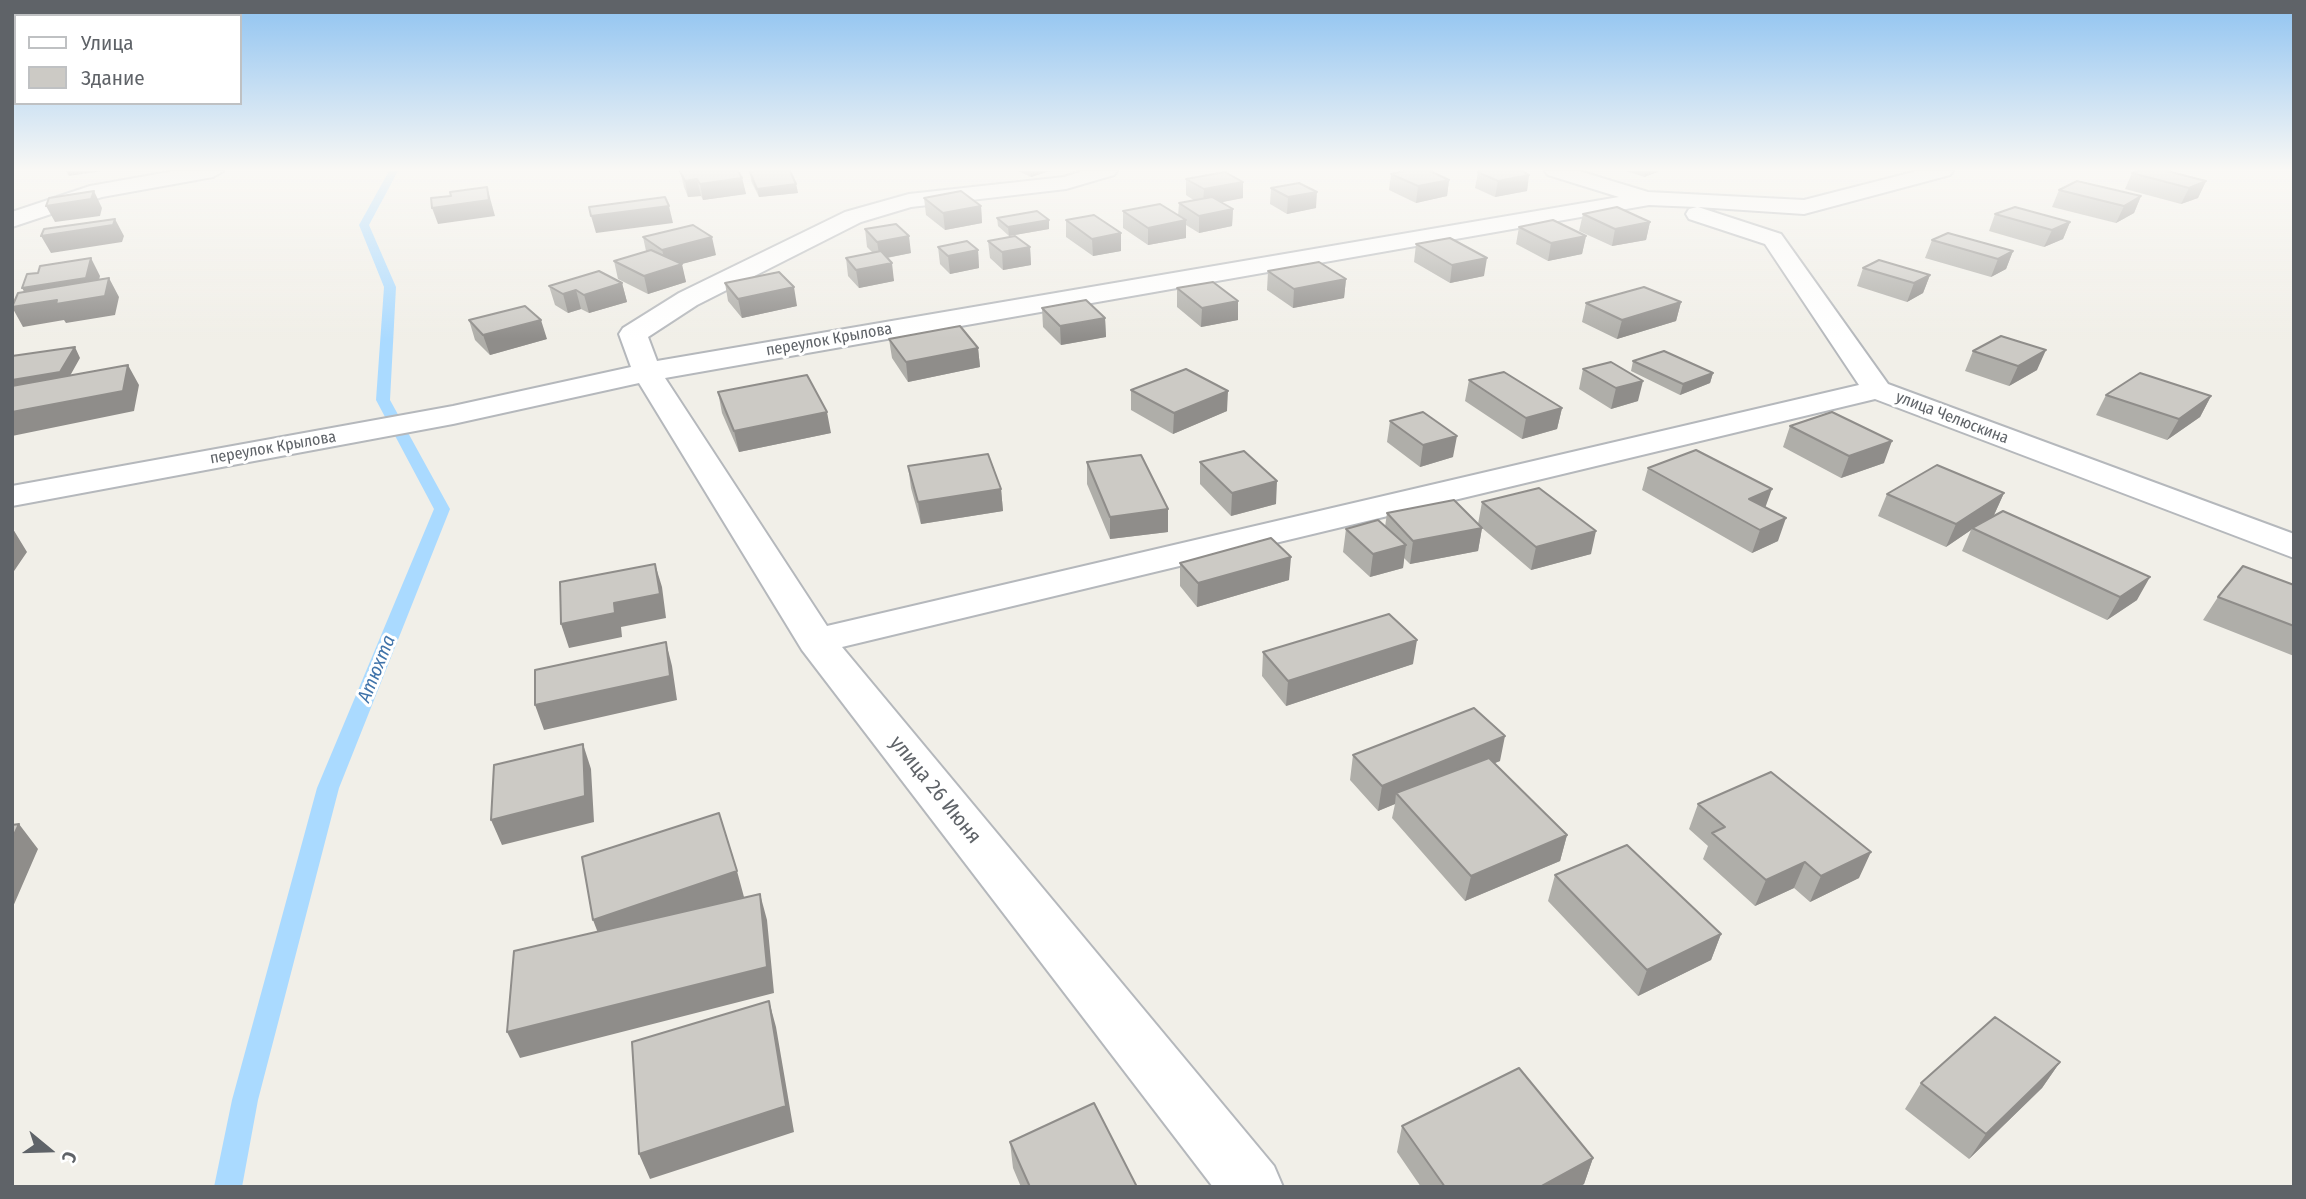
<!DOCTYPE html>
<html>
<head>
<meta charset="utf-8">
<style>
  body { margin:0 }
  #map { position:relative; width:2306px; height:1199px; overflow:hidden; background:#f1efe8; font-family:"Fira Sans Condensed",sans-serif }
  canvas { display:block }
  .frame { position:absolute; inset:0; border:14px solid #5f6368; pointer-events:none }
  .legend { position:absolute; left:14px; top:14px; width:228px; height:91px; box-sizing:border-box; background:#fff; border:2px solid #bfc1c3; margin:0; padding:9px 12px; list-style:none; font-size:21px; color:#5f6368 }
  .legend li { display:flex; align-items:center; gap:14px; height:35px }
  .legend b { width:35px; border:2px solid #bfc1c3 }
  .north { position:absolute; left:14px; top:1115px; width:70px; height:70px; -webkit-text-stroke:5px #fff; paint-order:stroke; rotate:109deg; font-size:19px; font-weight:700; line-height:28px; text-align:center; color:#5f6368 }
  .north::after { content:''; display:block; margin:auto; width:24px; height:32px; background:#5f6368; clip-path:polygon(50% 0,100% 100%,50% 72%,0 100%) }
</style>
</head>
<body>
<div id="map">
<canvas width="2306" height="1199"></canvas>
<div class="frame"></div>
<ul class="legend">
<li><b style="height:9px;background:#fff"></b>Улица</li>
<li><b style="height:19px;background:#cccac5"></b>Здание</li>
</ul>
<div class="north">С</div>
</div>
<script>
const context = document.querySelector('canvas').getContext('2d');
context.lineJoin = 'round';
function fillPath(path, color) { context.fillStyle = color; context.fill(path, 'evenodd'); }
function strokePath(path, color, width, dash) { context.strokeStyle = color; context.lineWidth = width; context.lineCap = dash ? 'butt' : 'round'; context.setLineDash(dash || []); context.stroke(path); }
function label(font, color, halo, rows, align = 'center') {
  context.font = font + ' "Fira Sans Condensed",sans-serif'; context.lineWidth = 6; context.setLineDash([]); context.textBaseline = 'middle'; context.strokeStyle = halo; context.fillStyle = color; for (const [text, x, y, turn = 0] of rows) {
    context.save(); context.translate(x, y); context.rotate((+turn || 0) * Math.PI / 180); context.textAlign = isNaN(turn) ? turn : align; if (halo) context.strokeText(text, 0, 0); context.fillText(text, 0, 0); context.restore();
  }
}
fillPath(new Path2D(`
  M389,171H398L369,225L396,287L390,400L450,509L339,788L258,1100L242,1187H214L232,1100L317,788L434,509L376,400L384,287L359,225Z`), '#aadaff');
const minor = new Path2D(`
  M174,171H223L213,177L102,197L12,227V212L90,186Z
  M1083,171H1117L1114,175L1066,189L911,207L861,222L697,305L648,337L657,361L1619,197L1548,175L1545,171H1579L1648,192L1804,200L1917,171H1953L1950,175L1804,214L1698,207L1781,234L1888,384L2294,534V558L1875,399L842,647L1274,1166L1283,1187H1213L802,650L639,383L453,424L12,506V486L453,406L631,367L619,334L623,328L679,293L845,212L909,194L1064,177ZM1649,205L1697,207L1689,209L1686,214L1689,219L1765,244L1859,385L827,626L665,378Z`);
strokePath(minor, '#b5b8bc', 4);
fillPath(minor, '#fff');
fillPath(new Path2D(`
  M680,171L742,178L746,194L703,200L701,196L688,197L684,187Z
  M1018,171H1050L1031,177Z
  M1627,171H1660L1644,177Z
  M750,172L796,184L798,193L759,197L751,181Z
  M1478,172L1529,175L1527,191L1495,197L1475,188Z
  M2132,173L2206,181L2198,198L2181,204L2125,189Z
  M1391,174L1449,180L1447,196L1416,203L1389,190Z
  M1186,179L1243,182V198L1221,202L1233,209L1232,226L1199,233L1186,225V238L1148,245L1123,228V211L1178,216L1179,203L1195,201L1186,195Z
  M1271,188L1316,208L1287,214L1270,204Z
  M2059,190L2141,196L2134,213L2116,223L2052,207Z
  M924,198L981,206L982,223L945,230L926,215Z
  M1583,214L1650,222L1646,240L1612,246L1579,231Z
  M1995,214L2070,222L2063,239L2044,247L1989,231Z
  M997,218L1049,229L1009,236L998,226Z
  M1066,220L1121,251L1093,256L1066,237Z
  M1519,227L1586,236L1582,254L1548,261L1516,244Z
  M865,229L911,253L887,258L894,281L859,288L848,276L846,258L873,253L867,247Z
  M643,237L716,255L681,264L686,282L648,294L618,279L614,261L646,251Z
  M1932,240L2013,251L2006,269L1991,277L1925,258Z
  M988,241L1030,247L1031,265L1003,270L990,258Z
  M1416,244L1484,276L1450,283L1414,262Z
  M938,247L978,250L979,268L950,274L940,264Z
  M1863,268L1930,275L1923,293L1907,302L1857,286Z
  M1268,271L1346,279L1344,298L1293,308L1267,290Z
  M622,283L627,302L589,313L581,309L568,313L555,305L549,286Z
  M725,283L797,306L742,318L728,301Z
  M1177,288L1238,320L1201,327L1177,307Z
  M1681,302L1676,321L1617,339L1582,322L1586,303Z
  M1042,308L1105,318L1106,337L1061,345L1043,327Z
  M469,320L547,339L490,355L475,340Z
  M889,339L978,348L980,367L908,382L892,358Z
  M1973,351L2037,370L2009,386L1965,371Z
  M1633,361L1713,373L1710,383L1680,395L1631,371Z
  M1583,369L1638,401L1611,409L1579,389Z
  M1469,380L1562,408L1557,429L1522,439L1465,401Z
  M1131,390L1227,411L1173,434L1131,410Z
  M718,392L831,433L739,452L722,413Z
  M2106,395L2211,396L2200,417L2167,440L2096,415Z
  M1390,421L1453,457L1420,467L1387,442Z
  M1790,426L1884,463L1841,478L1783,447Z
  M1087,462L1168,532L1110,539L1087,484Z
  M1200,462L1276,504L1231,516L1200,484Z
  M908,466L1001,489L1003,511L921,524L911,488Z
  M1648,468L1766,508L1778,541L1752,553L1642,490Z
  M2004,493L1994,515L1983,522L2137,600L2107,620L1962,551L1971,530L1946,547L1878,516L1887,494Z
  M1482,502L1591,554L1531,570L1482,528L1478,551L1410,564L1404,558L1403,568L1370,577L1343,552L1346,529L1385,527L1387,513L1478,524Z
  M1180,563L1289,580L1197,607L1180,586Z
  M2294,585V656L2203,620L2218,597Z
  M1263,652L1413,664L1286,706L1262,676Z
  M1353,755L1500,761L1494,763L1567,835L1560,861L1465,901L1392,818L1395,804L1378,811L1350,780Z
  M1698,804L1859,878L1810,902L1794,888L1755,906L1703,859L1708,846L1689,829Z
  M1555,875L1721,934L1711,960L1638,996L1548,901Z
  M2060,1062L2042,1088L1969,1159L1905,1109L1921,1083Z
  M1402,1126L1593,1158L1584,1184L1579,1187H1421L1397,1152Z
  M1010,1142L1137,1187H1021L1013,1168Z`), '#afaea9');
fillPath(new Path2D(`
  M66,171H101L69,176Z
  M1030,171H1050L1031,177Z
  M1646,171H1660L1644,177Z
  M1529,175L1527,191L1495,197L1498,181Z
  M742,178L746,194L703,200L700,184Z
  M697,179L701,196L688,197L685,181Z
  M1449,180L1447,196L1416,203L1418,186Z
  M2206,181L2198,198L2181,204L2189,188Z
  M1243,182V198L1203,206L1204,189Z
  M796,184L798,193L759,197L757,189Z
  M487,187L495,216L438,224L432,208Z
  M94,191L102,208L100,216L55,222L46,206Z
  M1317,192L1316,208L1287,214L1288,197Z
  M2141,196L2134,213L2116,223L2124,206Z
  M669,206L673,223L596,233L591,216Z
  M981,206L982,223L945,230L943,213Z
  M1233,209L1232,226L1199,233V216Z
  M115,219L124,236L122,242L51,253L41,236Z
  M1049,220V229L1009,236L1008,227Z
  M1186,220V238L1148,245V228Z
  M1650,222L1646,240L1612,246L1615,229Z
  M2070,222L2063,239L2044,247L2052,230Z
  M1121,233V251L1093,256L1092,239Z
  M909,236L911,253L880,259L877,242Z
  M1586,236L1582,254L1548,261L1551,243Z
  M712,237L716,255L667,268L662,250Z
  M1030,247L1031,265L1003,270L1002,252Z
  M978,250L979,268L950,274L948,256Z
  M2013,251L2006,269L1991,277L1998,259Z
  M91,258L100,276L95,297L109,278L119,297L115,315L66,323L64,320L23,327L12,307L31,304L22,288Z
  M1487,258L1484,276L1450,283L1452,265Z
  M892,263L894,281L859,288L856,270Z
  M682,264L686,282L648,294L644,276Z
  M1930,275L1923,293L1907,302L1914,283Z
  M1346,279L1344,298L1293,308L1294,289Z
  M622,283L627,302L589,313L584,295Z
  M794,287L797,306L742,318L738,299Z
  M576,290L581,309L568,313L563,294Z
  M1238,301V320L1201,327L1202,308Z
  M1681,302L1676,321L1617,339L1622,320Z
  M1105,318L1106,337L1061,345L1060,326Z
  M541,320L547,339L490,355L483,335Z
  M75,347L80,358L66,383L12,391V380Z
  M978,348L980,367L908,382L906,362Z
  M2046,350L2037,370L2009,386L2018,366Z
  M128,365L139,385L134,411L12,436V412Z
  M1713,373L1710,383L1680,395L1683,384Z
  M1643,381L1638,401L1611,409L1616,388Z
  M1228,391L1227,411L1173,434L1174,413Z
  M2211,396L2200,417L2167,440L2179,419Z
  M1562,408L1557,429L1522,439L1526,418Z
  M827,412L831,433L739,452L734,431Z
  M1457,436L1453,457L1420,467L1423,445Z
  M1892,441L1884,463L1841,478L1849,456Z
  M1277,481L1276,504L1231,516L1232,493Z
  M1001,489L1003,511L921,524L918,502Z
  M1772,489L1764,511L1742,521L1749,499Z
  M2004,493L1994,515L1973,529L1972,528L1971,530L1946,547L1956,524Z
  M1168,509V532L1110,539V517Z
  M1786,518L1778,541L1752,553L1760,530Z
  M1482,528L1478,551L1410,564L1413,541Z
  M13,529L27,552L12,574V530Z
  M1596,531L1591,554L1531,570L1536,547Z
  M1406,545L1403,568L1370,577L1373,554Z
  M1291,557L1289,580L1197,607L1198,583Z
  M655,564L662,587L666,618L621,627L622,637L569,648L561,624Z
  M2150,577L2137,600L2107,620L2120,597Z
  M1417,640L1413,664L1286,706L1288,681Z
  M666,642L672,666L677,700L544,730L535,705Z
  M1505,736L1500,761L1403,801L1396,793L1395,804L1378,811L1382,786Z
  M583,744L591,769L594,822L502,845L491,820Z
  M19,824L38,849L12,909V839Z
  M1567,835L1560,861L1465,901L1471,876Z
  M1871,852L1859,878L1810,902L1821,876Z
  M1805,862L1794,888L1755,906L1766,880Z
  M737,871L744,897L603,946L593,920Z
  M760,894L767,920L774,993L520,1058L507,1032Z
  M1721,934L1711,960L1638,996L1647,970Z
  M769,1001L776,1027L794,1132L650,1179L639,1154Z
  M2060,1062L2042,1088L1969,1159L1986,1134Z
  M1593,1158L1584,1184L1579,1187H1540Z`), '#8f8d8a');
const building = new Path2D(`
  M680,171H738L742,178L700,184L697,179L685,181Z
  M756,171H790L796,184L757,189L750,172Z
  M1405,171H1430L1449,180L1418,186L1391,174Z
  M1481,171H1522L1529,175L1498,181L1478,172Z
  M2138,171H2167L2206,181L2189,188L2132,173Z
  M1225,172L1243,182L1204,189L1186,179Z
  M2077,181L2141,196L2124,206L2059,190Z
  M1299,183L1317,192L1288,197L1271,188Z
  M487,187L489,200L432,208L431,198L451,196L450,192Z
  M94,191L91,199L46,206L49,198Z
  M961,191L981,206L943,213L924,198Z
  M665,197L669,206L591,216L589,207Z
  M1212,197L1233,209L1199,216L1179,203Z
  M1160,204L1186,220L1148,228L1123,211Z
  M1617,207L1650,222L1615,229L1583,214Z
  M2015,207L2070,222L2052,230L1995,214Z
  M1037,211L1049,220L1008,227L997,218Z
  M1094,215L1121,233L1092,239L1066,220Z
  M115,219L113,225L41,236L44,229Z
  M1553,220L1586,236L1551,243L1519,227Z
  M896,224L909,236L877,242L865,229Z
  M693,225L712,237L662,250L643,237Z
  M1948,233L2013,251L1998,259L1932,240Z
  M1015,236L1030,247L1002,252L988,241Z
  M1450,238L1487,258L1452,265L1416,244Z
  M967,241L978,250L948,256L938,247Z
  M651,250L682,264L644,276L614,261Z
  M881,251L892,263L856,270L846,258Z
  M91,258L86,278L22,288L27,274L38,273L40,266Z
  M1879,260L1930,275L1914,283L1863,268Z
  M1319,262L1346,279L1294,289L1268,271Z
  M599,271L622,283L584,295L576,290L563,294L549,286Z
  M779,272L794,287L738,299L725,283Z
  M109,278L105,296L56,304L57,300L12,307L18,293Z
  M1213,282L1238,301L1202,308L1177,288Z
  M1644,287L1681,302L1622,320L1586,303Z
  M1086,300L1105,318L1060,326L1042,308Z
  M525,306L541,320L483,335L469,320Z
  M960,326L978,348L906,362L889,339Z
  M2001,336L2046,350L2018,366L1973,351Z
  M75,347L60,372L12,380V356Z
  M1664,351L1713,373L1683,384L1633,361Z
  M1611,362L1643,381L1616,388L1583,369Z
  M128,365L123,391L12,412V386Z
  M1186,369L1228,391L1174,413L1131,390Z
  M1504,372L1562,408L1526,418L1469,380Z
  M2140,373L2211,396L2179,419L2106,395Z
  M807,375L827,412L734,431L718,392Z
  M1423,412L1457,436L1423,445L1390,421Z
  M1832,412L1892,441L1849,456L1790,426Z
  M1696,450L1772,489L1749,499L1786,518L1760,530L1648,468Z
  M1244,451L1277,481L1232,493L1200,462Z
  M988,454L1001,489L918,502L908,466Z
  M1141,455L1168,509L1110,517L1087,462Z
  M1937,465L2004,493L1956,524L1887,494Z
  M1539,488L1596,531L1536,547L1482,502Z
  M1454,500L1482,528L1413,541L1387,513Z
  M2003,511L2150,577L2120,597L1972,528Z
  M1378,520L1406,545L1373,554L1346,529Z
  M1271,538L1291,557L1198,583L1180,563Z
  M655,564L660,594L614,603L615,613L561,624L560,582Z
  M2243,566L2294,585V626L2218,597Z
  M1389,614L1417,640L1288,681L1263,652Z
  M666,642L670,676L535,705V670Z
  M1474,708L1505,736L1382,786L1353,755Z
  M583,744L585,796L491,820L494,765Z
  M1489,758L1567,835L1471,876L1396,793Z
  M1771,772L1871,852L1821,876L1805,862L1766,880L1712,833L1725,827L1698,804Z
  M719,813L737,871L593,920L582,857Z
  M19,824L12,839V825Z
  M1627,845L1721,934L1647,970L1555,875Z
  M760,894L767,967L507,1032L514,951Z
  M769,1001L786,1106L639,1154L632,1042Z
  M1995,1017L2060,1062L1986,1134L1921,1083Z
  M1519,1068L1593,1158L1540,1187H1445L1402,1126Z
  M1094,1103L1137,1187H1030L1010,1142Z`);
fillPath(building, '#cccac5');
strokePath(building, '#8f8d8a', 2);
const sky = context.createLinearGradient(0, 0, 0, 339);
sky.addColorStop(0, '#8fc3f1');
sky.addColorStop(0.5, '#f9f8f5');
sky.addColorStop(1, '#f9f8f500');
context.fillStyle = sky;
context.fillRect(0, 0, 2306, 339);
label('16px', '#5f6368', '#fff', [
  ["переулок Крылова",829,340,-10],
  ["улица Челюскина",1952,418,21],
  ["переулок Крылова",273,448,-10]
]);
label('italic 19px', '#4174aa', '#fff', [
  ["Атюхта",377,669,-68]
]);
label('21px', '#5f6368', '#fff', [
  ["улица 26 Июня",935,790,51]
]);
</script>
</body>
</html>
